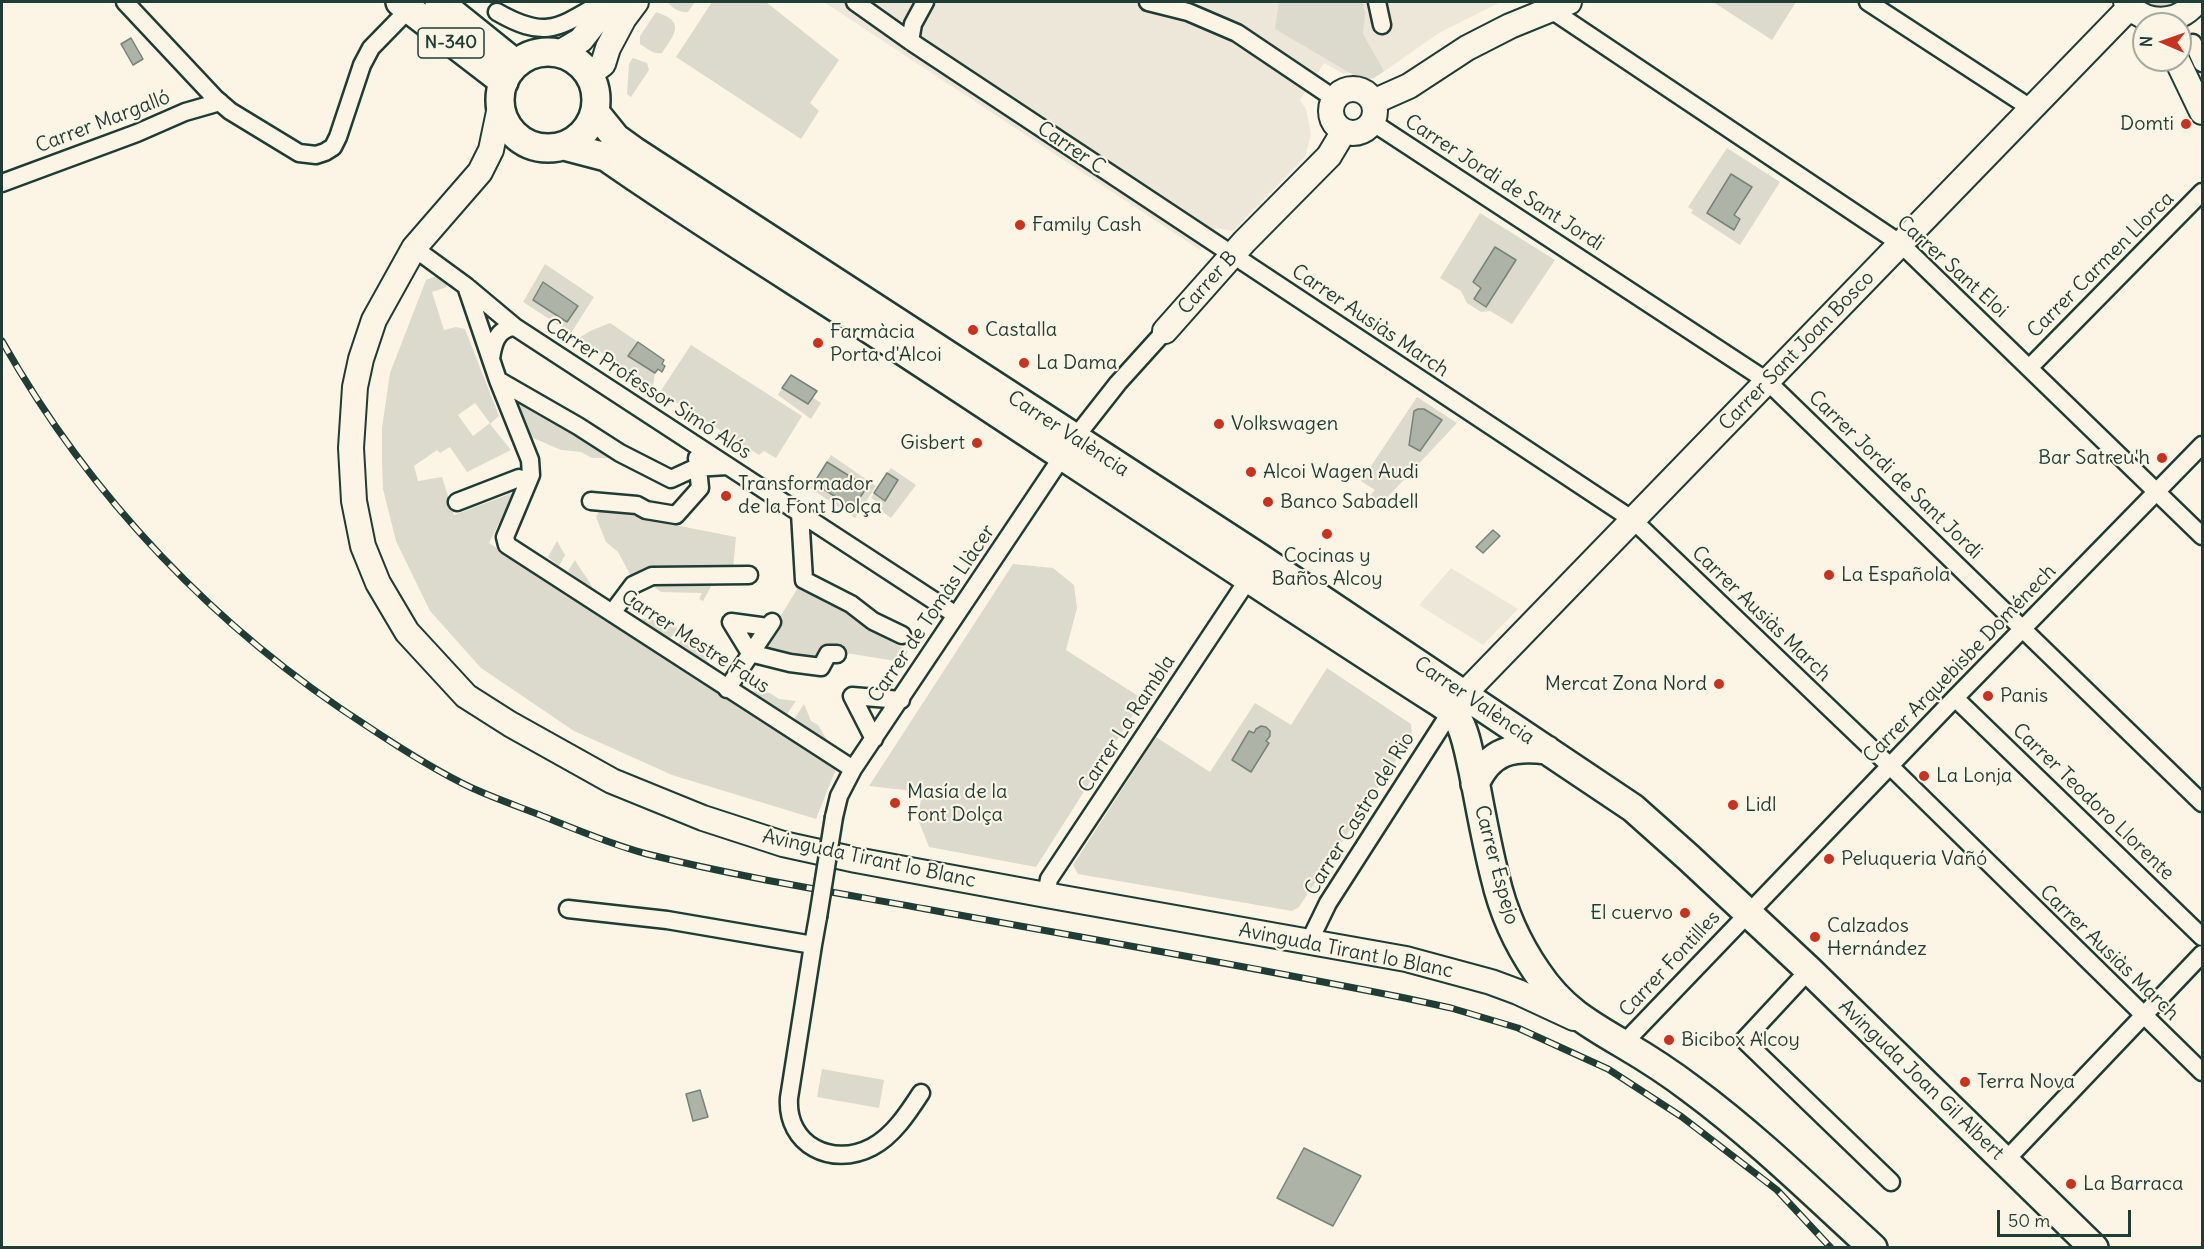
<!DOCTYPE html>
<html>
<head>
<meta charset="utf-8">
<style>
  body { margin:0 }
  #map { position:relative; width:2204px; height:1249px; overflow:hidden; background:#fcf5e5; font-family:Delius,sans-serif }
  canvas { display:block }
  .frame { position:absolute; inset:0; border:3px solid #1f3d34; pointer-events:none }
  .north { position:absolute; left:2132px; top:12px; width:60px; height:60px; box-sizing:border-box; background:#fcf5e5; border:2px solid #a4ab9e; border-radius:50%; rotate:272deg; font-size:16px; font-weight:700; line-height:24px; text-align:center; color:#1f3d34 }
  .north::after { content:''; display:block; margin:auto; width:21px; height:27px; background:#c8321e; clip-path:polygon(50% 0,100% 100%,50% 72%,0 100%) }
  .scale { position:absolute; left:1997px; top:1210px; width:134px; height:27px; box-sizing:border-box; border:3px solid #1f3d34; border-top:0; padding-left:8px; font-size:18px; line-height:21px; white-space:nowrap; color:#1f3d34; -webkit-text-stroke:4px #fcf5e5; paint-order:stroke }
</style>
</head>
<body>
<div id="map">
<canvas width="2204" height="1249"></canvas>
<div class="frame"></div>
<div class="north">N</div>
<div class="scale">50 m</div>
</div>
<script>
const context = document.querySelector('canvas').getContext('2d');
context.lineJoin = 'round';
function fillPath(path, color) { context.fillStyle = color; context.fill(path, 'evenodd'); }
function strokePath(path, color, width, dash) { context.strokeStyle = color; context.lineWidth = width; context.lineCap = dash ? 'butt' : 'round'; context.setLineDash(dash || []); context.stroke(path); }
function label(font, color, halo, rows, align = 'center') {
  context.font = font + ' Delius,sans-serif'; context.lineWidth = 4.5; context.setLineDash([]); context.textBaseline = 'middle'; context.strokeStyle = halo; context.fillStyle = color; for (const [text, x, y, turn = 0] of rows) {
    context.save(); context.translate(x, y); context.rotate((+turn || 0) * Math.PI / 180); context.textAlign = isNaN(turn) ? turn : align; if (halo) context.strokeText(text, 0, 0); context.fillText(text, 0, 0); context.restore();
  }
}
fillPath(new Path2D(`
  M824,2H1501L1439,33L1379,75L1342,73L1324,63L1300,100L1306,109L1311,134L1305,157L1233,231L1216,228L1200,250Z
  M1451,568L1518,609L1483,645L1419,605Z`), '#ece7d8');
fillPath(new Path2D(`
  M668,2H695L688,12C680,13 671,8 668,2Z
  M712,2H766L839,60L810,103L819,111L801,139L676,57Z
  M1279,2H1363L1365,14L1363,34L1384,71L1374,78L1362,80L1275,29Z
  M1713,2H1796L1772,40Z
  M2139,2H2182L2161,10Z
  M656,12C686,22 675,33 662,53C653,55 647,48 640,44V36Z
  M633,58L647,63L649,70L631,97L627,94L629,64Z
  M1727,148L1780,182L1740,245L1691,213L1693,210L1688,207ZM1731,174L1751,187L1734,215Z
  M1480,213L1555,260L1512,324L1490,311L1481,312L1467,303L1461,291L1440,278Z
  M545,264L594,297L571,333L523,302Z
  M442,274L447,287L432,292L444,330L456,327L465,329L499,416L490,424L511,450L467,472L450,447L440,453L437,450L414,466L418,481L442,477L454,515L515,492L489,543L836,769L816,819L672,775L574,731L481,668L430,611L396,541L383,489L382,461V428L390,373L426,280ZM475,403L490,423L473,436L458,415Z
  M610,323L638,342L629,356L655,373L653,386L579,338L590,331Z
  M691,345L802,416L776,458L764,451L759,455L660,392Z
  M782,388L807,404L812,397L821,403L811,419L778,395Z
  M1417,397L1457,423L1382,503L1370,496L1375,490L1361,481Z
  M518,401L617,458H592L581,452L561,450L531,437Z
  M831,455L876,486L855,518L810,488Z
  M891,468L916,485L891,518L880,510L883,505L871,498L874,493L886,500L898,480L887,473Z
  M601,508L633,513L644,519L736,537L733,569L632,578L618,552L606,542L596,517Z
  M557,541L565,555L559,566L548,557Z
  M575,560C581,571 589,579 594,591L568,571Z
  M1013,564L1053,568L1074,585L1077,608L1066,650L1143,699L1036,867L929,847L918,819L922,792L869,786Z
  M654,580L714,581L703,601L699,599L702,593L661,592L654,587L640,586Z
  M799,586L847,608L863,626L908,651L902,662L827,650L817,661L782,654L763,645Z
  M630,617L653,620L661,625L679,628L667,642Z
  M687,631C696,646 705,656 714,671L677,646Z
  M1327,668L1411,724L1412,736L1299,907L1292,911L1078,874L1073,865L1156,737L1210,772L1255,703L1291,725Z
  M742,690L770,693L779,699L796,701L785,717Z
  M804,704L811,721L818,725L832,748L793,721Z
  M822,1069L884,1080L879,1108L817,1097Z`), '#dcdacc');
const water = new Path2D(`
  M131,38L143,59L133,65L121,44Z
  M1731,174L1752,187L1734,215L1740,219L1734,230L1707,213Z
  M1495,247L1516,260L1486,307L1474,299L1481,288L1473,282Z
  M543,282L578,306L567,322L533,300Z
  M638,342L664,360L662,364L665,366L662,372L658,369L655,373L628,356Z
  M791,375L817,391L808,404L782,388Z
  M1418,409H1424L1442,420L1420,451L1409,445L1414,411Z
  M827,462L867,487L853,508L814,483Z
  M887,473L898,480L885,501L874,493Z
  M1493,530L1500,536L1483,553L1476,547Z
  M1261,726L1266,727L1270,731V736L1266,741L1269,743L1251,772L1232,760L1249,731L1254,733L1256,729Z
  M700,1090L708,1117L693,1121L686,1094Z
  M1304,1148L1361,1176L1333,1226L1277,1198Z`);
fillPath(water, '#aeb3a7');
strokePath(water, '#758479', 1.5);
const street = new Path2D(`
  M125,2L215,98L230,111L299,153L316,155L325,152L333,147L338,137L362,65L371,48L409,9
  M855,2L910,41L1633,520L1890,766L2202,1072
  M1148,2L1188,12L1237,33L1335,99
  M1377,2L1382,25
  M1868,2L2032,109
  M1550,9L1901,244L2202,536
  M497,12C546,40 558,28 603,2
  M910,41L913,24L925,2
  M2193,43L2202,63
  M1372,122L1767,381L2202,803
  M2,183L137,133L185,112L220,102
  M414,248L466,286L515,327L956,615
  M466,286L498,380L530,460L531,475L505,537L507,545L853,769
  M491,359C493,344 497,328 515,327
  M2030,367L2202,192
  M498,380L578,426L620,453L671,479L695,468L727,466
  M591,501L637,505L646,510L676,515L700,488L697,458
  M457,502L519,478L528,481
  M800,513L804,580L851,604L873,621L902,635
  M612,613L633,585L652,576L749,575
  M768,627L731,622L750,653L790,663L821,667L828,654H837
  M727,689L772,622
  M1955,698L2202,937
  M874,739L852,696L901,700
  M834,817L839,796L853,769L1074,439L1118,383L1165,331
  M1046,895L1049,879L1249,578
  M568,909L667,920L813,945L818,917
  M1309,942L1328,903L1455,705
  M813,945L789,1098C786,1145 832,1168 872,1147C893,1136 908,1113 921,1093
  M1809,970L1744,1040L1891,1182
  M1623,1044L1955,698L2202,445
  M2005,1161L2202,954`);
const secondary = new Path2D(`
  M2126,2C2144,26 2178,25 2196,2
  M559,53L581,40L611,2
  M2177,60L2202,112
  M589,74L603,64L608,48L624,18L636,2
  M1331 111a22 22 0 1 1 44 0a22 22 0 1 1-44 0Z
  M1373,102L1409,86L1467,48L1510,26L1569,2
  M500,107L491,150L480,172L414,248L374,320L361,359L355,387L351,448L354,501L363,546L378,583L407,632L466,696L510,724L612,781L703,818L783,844L856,860L1046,895L1406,959L1491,982L1518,992L1574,1018
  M1165,331L1244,242L1329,156L1344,131
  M1464,694L2130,7`);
const primary = new Path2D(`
  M400,2L504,82
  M439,2L516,64
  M500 100a48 48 0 1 1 96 0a48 48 0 1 1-96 0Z
  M595,112L616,138L634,151L1257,556L1633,808L1688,857L1809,970L2094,1248
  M564,146L606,157C699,222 796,281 891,343C1074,463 1256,585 1440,703C1446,707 1453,712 1457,718C1466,732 1469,754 1473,771C1480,806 1486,842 1495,877C1503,912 1517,943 1537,972C1561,1008 1587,1023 1623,1044C1647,1058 1670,1073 1691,1089C1756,1137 1814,1194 1873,1248
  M1475,784C1490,750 1513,746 1547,750`);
strokePath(street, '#1f3d34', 21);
strokePath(secondary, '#1f3d34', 28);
strokePath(primary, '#1f3d34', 32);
strokePath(street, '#fcf5e5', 16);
strokePath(secondary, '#fcf5e5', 24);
strokePath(primary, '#fcf5e5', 27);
const rail = new Path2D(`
  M2,341C90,497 216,629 367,726C400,748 436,771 472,788C494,798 517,806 540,815C575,829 610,844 647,854C739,877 833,892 926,909C1086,938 1246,966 1405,998L1451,1008L1518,1028L1608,1069L1682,1117L1777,1190L1831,1248`);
strokePath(rail, '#1f3d34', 7);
strokePath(rail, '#fcf5e5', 4.5, [14]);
const streetBridge = new Path2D(`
  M818,917L834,817`);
strokePath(streetBridge, '#1f3d34', 21, []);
strokePath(streetBridge, '#fcf5e5', 16);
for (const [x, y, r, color] of [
  [2186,124,6,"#c8321e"],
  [1020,225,6,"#c8321e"],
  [973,330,6,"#c8321e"],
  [818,343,6,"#c8321e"],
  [1024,363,6,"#c8321e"],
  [1219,424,6,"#c8321e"],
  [977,443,6,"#c8321e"],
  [2162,458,6,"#c8321e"],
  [1251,472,6,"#c8321e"],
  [726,496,6,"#c8321e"],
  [1268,502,6,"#c8321e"],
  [1327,534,6,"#c8321e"],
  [1829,575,6,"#c8321e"],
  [1719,684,6,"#c8321e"],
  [1988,696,6,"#c8321e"],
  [1924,776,6,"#c8321e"],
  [895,803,6,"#c8321e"],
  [1733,805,6,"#c8321e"],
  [1829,859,6,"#c8321e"],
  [1685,913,6,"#c8321e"],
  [1815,937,6,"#c8321e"],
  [1669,1040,6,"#c8321e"],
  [1965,1082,6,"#c8321e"],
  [2071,1184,6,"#c8321e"]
]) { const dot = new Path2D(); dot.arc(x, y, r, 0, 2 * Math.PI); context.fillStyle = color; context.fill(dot); strokePath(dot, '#fcf5e5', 2); }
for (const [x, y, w] of [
  [451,43,66]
]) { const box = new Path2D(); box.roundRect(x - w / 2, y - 15, w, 30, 4.5); context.fillStyle = '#fcf5e5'; context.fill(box); strokePath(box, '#1f3d34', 1.5); }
label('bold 18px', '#1f3d34', null, [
  ["N-340",451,43]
]);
label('20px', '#1f3d34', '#fcf5e5', [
  ["Carrer Margalló",103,122,-21],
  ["Carrer C",1071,148,34],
  ["Carrer Jordi de Sant Jordi",1504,183,33],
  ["Carrer Carmen Llorca",2101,265,-45],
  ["Carrer Sant Eloi",1952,267,42],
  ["Carrer B",1208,283,-48],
  ["Carrer Ausiàs March",1370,321,34],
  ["Carrer Sant Joan Bosco",1797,351,-46],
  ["Carrer Professor Simó Alós",648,389,33],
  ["Carrer València",1068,434,33],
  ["Carrer Jordi de Sant Jordi",1895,475,44],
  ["Carrer de Tomàs Llàcer",932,614,-56],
  ["Carrer Ausiàs March",1761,614,44],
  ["Carrer Mestre Faus",695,642,33],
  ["Carrer Arquebisbe Doménech",1960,664,-46],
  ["Carrer València",1474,701,34],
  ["Carrer La Rambla",1127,724,-57],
  ["Carrer Teodoro Llorente",2093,802,44],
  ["Carrer Castro del Rio",1360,814,-58],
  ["Avinguda Tirant lo Blanc",869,859,12],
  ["Carrer Espejo",1496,865,75],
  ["Avinguda Tirant lo Blanc",1346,951,11],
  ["Carrer Ausiàs March",2109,953,44],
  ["Carrer Fontilles",1670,964,-47],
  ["Avinguda Joan Gil Albert",1921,1080,44]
]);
label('20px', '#1f3d34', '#fcf5e5', [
  ["Domti",2174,124,"right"],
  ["Family Cash",1032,225],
  ["Castalla",985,330],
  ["Farmàcia",830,332],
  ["Porta d'Alcoi",830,355],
  ["La Dama",1036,363],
  ["Volkswagen",1231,424],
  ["Gisbert",965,443,"right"],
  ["Bar Satreu'h",2150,458,"right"],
  ["Alcoi Wagen Audi",1263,472],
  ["Transformador",738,484],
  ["de la Font Dolça",738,507],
  ["Banco Sabadell",1280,502],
  ["Cocinas y",1327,556,"center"],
  ["Baños Alcoy",1327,579,"center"],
  ["La Española",1841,575],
  ["Mercat Zona Nord",1707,684,"right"],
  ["Panis",2000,696],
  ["La Lonja",1936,776],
  ["Masía de la",907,792],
  ["Font Dolça",907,815],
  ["Lidl",1745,805],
  ["Peluqueria Vañó",1841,859],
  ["El cuervo",1673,913,"right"],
  ["Calzados",1827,926],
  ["Hernández",1827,949],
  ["Bicibox Alcoy",1681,1040],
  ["Terra Nova",1977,1082],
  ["La Barraca",2083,1184]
], 'left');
</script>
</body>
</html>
